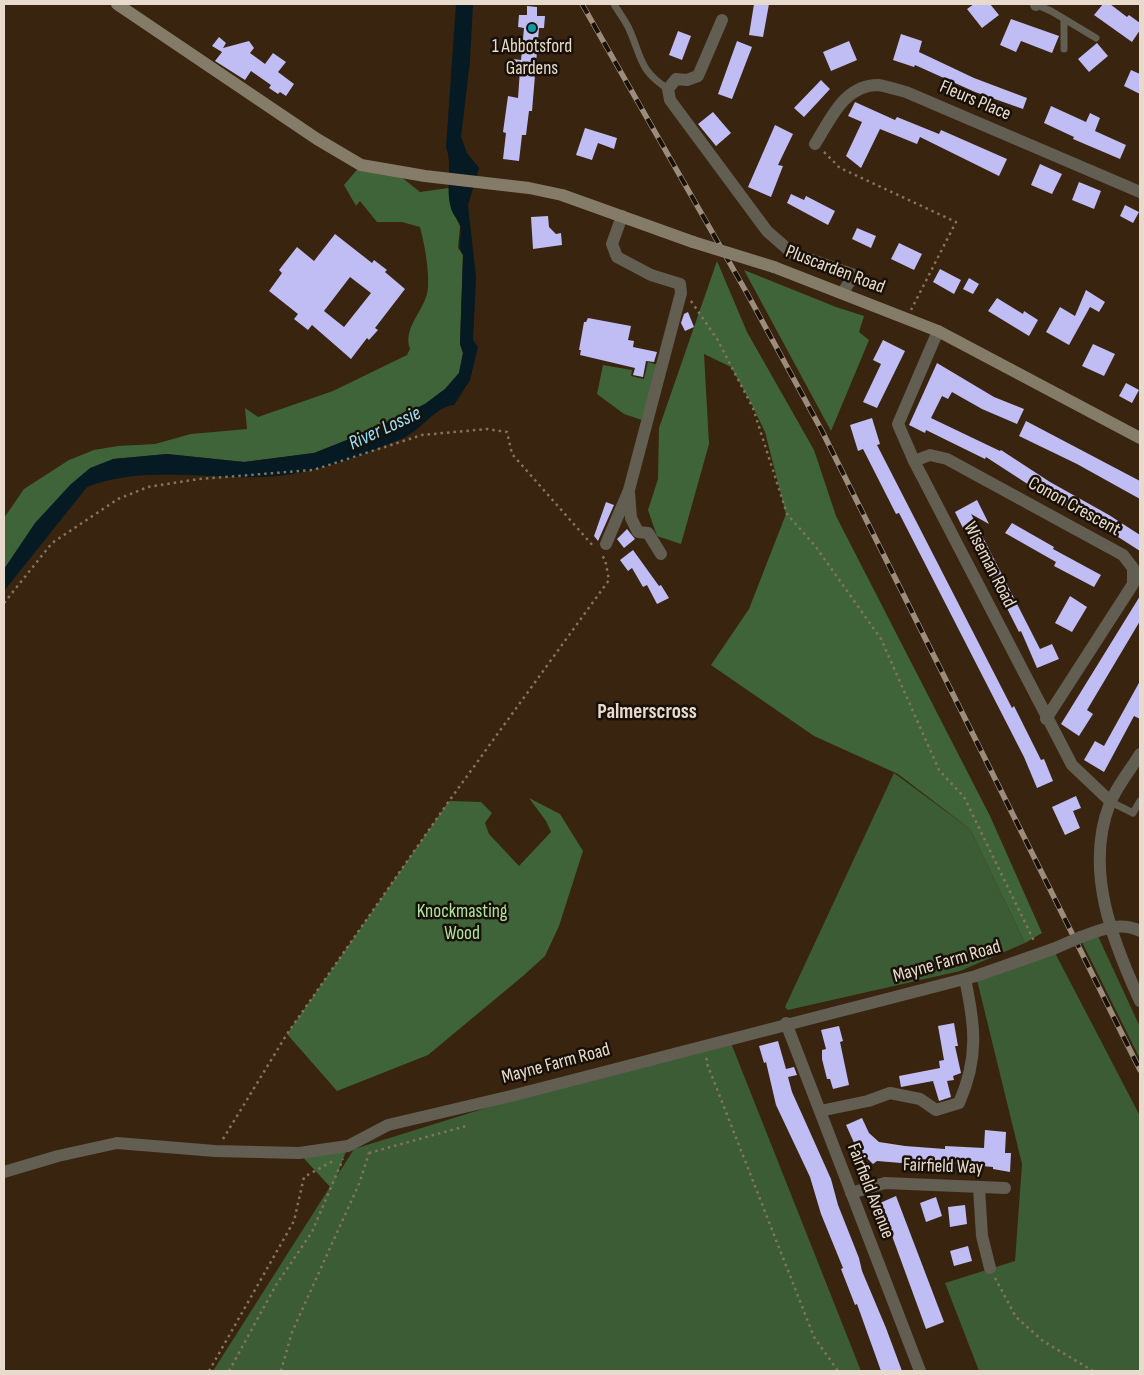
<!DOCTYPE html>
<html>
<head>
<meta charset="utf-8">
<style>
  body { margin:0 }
  #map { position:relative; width:1144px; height:1375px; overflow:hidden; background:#38240f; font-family:"Sofia Sans Condensed",sans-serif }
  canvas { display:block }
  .frame { position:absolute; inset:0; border:5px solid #e8dbce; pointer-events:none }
</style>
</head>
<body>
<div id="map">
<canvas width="1144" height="1375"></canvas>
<div class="frame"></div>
</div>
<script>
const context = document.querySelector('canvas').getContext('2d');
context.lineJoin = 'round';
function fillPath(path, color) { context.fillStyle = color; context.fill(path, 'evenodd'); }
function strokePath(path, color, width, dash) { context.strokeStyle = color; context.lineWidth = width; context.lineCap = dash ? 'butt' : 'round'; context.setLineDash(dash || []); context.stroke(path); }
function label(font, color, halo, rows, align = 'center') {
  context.font = font + ' "Sofia Sans Condensed",sans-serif'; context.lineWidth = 5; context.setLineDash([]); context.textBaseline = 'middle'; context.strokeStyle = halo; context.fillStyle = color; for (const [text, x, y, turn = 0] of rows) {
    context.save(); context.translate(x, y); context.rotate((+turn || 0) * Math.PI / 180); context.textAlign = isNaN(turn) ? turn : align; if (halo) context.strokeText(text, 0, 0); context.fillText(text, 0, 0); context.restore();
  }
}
fillPath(new Path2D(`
  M894,773L970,829L1025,943L960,971L788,1010L785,1007Z
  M1097,934L1140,1027V1059L1081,940Z
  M1053,949L1140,1116V1371H979L945,1283L1015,1261L1022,1164L976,976Z
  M729,1038L861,1371H213L354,1149L608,1070Z`), '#3b5c34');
fillPath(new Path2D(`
  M361,165L395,172L420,192L449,188L451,208L460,226L458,248L463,255L460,344L463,353L459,373L445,389L425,404L352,438L314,453L244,462L167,454L113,459L4,569V518L24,489L69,460L94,450L118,446L155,444L191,434L247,429L245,408L258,417L333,391L407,355L410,349C402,327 426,310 428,288C429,268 425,247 420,227L402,222H377L360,201L356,206L344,185Z
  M717,261L747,332L814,450L836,516L990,816L1042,933L1025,943L970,829L898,774L814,736L711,665L749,609L786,514L765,432L750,401L731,367L704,354L709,444L681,544L657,536L648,510L658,479L659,428Z
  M744,270L836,307L864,316L859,332L869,340L831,431Z
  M648,362L658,365L642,420L624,414L597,394L603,365L632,370L631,376L644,379Z
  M529,798L560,814L583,851L559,926L545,956L523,976L428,1055L337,1091L287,1034L449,801L481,802L492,813L485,823L489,834L519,866L551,832L546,821Z
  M348,1146L332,1189L299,1153Z`), '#406439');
fillPath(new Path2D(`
  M456,4H473L470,61L461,137L467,153L479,168L468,205L476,277L473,340L478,347L470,380L454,405C436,407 425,425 410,434C403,439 394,442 386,445C358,457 332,466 303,472C231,488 158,460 87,487L4,591V569L35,523L70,485L90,468L113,459L167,454L244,462L314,453L352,438L425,404L445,389L459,373L463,353L460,344L463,255C456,244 463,237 460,225C458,219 452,214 451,208C445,188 453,165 446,147Z`), '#051a22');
fillPath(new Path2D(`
  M754,4H769L763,37L749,35Z
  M974,4H990L999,15L982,28L967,9Z
  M1103,4H1110L1127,17L1129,15L1140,23V30L1132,42L1094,15Z
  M527,6L537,7V16H545L544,28H539L532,111H529L526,135H522L519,161L503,159L506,133L503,132L508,96L518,98L520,70H511L512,59L521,60L524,28L518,27L519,15H527Z
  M1011,19L1059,36L1052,53L1021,41L1016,52L1000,45Z
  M678,31L691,36L682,60L669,55Z
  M901,34L922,41L919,52L974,78L1027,98L1023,109L975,92L915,65L914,67L893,60Z
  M219,37L226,43L223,48L249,41L254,48L250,53L265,64L273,53L286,62L278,72L294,84L286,96L280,92L278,94L269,88L271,85L251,71L245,80L215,61L222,52L212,46Z
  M737,41L752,47L732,99L718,94Z
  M849,41L857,60L831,71L823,52Z
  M1097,43L1108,56L1089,72L1078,59Z
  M1131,70L1140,74V94L1124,86Z
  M821,80L830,89L804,117L794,108Z
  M855,102L895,120L897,117L939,134L941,130L1007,159L999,176L920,137L917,144L880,129L861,168L846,156L862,122L848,116Z
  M1051,106L1086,122L1090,113L1100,118L1095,131L1126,145L1120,159L1073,139L1074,137L1044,123Z
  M713,112L731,133L716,146L698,124Z
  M775,125L793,134L778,165L783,166L771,197L748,187Z
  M585,128L617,138L614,149L598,143L592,160L576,155Z
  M1040,164L1062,174L1052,194L1031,185Z
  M1079,182L1101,191L1094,209L1072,200Z
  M791,194L804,200L806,196L835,211L828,225L787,203Z
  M1125,205L1139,212L1133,223L1120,216Z
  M548,216L549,227L556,234L561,233L562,245L533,249L531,217Z
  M857,228L876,236L871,248L852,239Z
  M335,234L372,263L374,260L387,270L385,272L405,289L375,328L378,330L369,340L367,338L351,359L312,325L308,330L294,319L298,314L269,291L282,273L279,270L297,247L314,261ZM350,277L371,293L344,327L324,311Z
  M899,243L922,254L914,270L891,259Z
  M940,269L961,280L954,294L933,282Z
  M969,278L979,284L973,294L963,289Z
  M1086,290L1105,302L1099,312L1090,307L1069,345L1046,332L1060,307L1075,316Z
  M997,298L1023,314L1024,311L1038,320L1029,336L988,311Z
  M688,312L694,327L685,331L681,323L684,314Z
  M588,318L631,326L628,340L634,341L633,347L657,352L654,362L646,361L643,377L633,375L635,368L580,355L581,350H579L584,322H586Z
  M883,340L905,351L877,408L863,402L881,364L873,360Z
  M1093,344L1115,354L1104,376L1082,366Z
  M937,363L994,397L1024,409L1017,424L982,409L952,392L948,399L942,396L931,418L1000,451L1001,450L1050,482L1109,515L1140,535V551L1090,519L1046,496L986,457L985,459L926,430L925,433L909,425Z
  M1126,383L1139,390L1132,403L1119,396Z
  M872,418L880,444L877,445L1012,708L1014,706L1041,760L1044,759L1053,781L1037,788L1024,757L899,513L896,514L863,449L858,451L850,425Z
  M1026,421L1140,481V499L1077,464L1019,436Z
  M977,500L989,524L971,514L1040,649L1052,644L1059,659L1037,668L1021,631L1019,632L969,533L966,534L955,512Z
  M606,502L614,505L598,541L594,536Z
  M1012,523L1054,547L1053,549L1101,575L1094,587L1054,566L1056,562L1005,533Z
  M627,529L635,539L624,548L617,539Z
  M633,550L659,586L661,585L669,598L657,604L647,585L643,587L632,568L628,571L620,560Z
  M1070,596L1087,607L1072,632L1055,623Z
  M1140,596V621L1087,710L1093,714L1079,736L1061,724Z
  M1140,681V719L1134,716L1104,772L1084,760L1095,741L1104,746Z
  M1076,796L1081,808L1073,811L1080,828L1065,835L1052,807Z
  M954,1023L958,1046H955L961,1073L953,1076L954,1080L947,1081L951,1097L939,1101L933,1081L901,1087L899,1076L940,1068L939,1061L944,1060L938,1026Z
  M839,1026L843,1041L840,1042L849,1085L833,1089L830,1079H827L822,1059V1050L826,1049L821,1030Z
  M778,1041L786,1069L794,1067L797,1075L788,1077L792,1092L831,1179L838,1205L859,1258L862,1271L886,1328L902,1371H881L857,1304L855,1305L841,1269L843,1268L821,1214L810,1177L776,1105L766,1062L764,1063L759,1046Z
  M862,1118L869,1133L879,1142L905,1146L945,1149V1146L984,1148L985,1130L1006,1132L1005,1153H1011L1010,1172L993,1169V1167L939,1162L938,1166L877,1161L873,1164L856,1147L846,1125Z
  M896,1196L944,1322L926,1329L880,1203Z
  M936,1197L942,1216L926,1222L920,1203Z
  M965,1205L967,1224L950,1227L948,1207Z
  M968,1246L972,1261L954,1266L950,1251Z`), '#c0bcf4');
strokePath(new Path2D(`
  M824,152L840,168L956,222L911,310
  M691,301L717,339L753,408L787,514L816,547L881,639L939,770L964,797L1035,943
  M4,603L52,543L118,499L148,487L199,479L313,470L422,435L487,429L507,432L512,454L594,547
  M707,1058L706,1061L814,1337L838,1371
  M223,1139L287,1034L449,801L609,580L605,559L601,555
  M369,1153L466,1126
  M995,1278L1016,1317L1043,1341L1093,1371
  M209,1371L294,1221L304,1177L333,1161
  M229,1371L276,1285L312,1232L343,1159
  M281,1371L292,1332L359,1184L369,1153L367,1148`), '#847361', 2.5, [2.5, 4]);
strokePath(new Path2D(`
  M614,4C619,13 626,21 630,31C642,59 640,71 668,89
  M1035,4L1051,11L1096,38
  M1064,49V19
  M1111,802L1133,813L1140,801`), '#635e52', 7);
strokePath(new Path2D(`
  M1036,5L1037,4
  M722,20L698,76L687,80L676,79L668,89L670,100L767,231L792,253L854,275L843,292
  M815,144C831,119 844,85 878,85C887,86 897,90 906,92L1140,192
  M938,331L898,424L914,461L1072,765L1111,802
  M914,461L930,455L947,459L1123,555L1133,568V584L1046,719
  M629,492L631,518L638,532L648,533L661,554
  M606,544L629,490L681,293L680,284L651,275L617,257L612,244L622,216
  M1140,754C1131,769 1117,786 1110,803C1084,869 1112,940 1140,1001
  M1081,937C1100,930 1120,921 1140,931
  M786,1023L920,1371
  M820,1111L868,1101L890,1093L920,1099L936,1110L959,1103C979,1058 975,1025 965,979
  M4,1172L58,1156L117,1143L215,1151L299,1153L348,1146L388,1125L511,1096L976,976L1053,949
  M979,1188L982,1236L990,1268
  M851,1193L885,1183L1005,1188`), '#635e52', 12);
strokePath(new Path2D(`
  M117,4L317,139L361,165L425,176L529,188L562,195L693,242
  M774,267L938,331L1140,438`), '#847c68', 12);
const rail = new Path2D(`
  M582,4L748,295L822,431L1140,1070`);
strokePath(rail, '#9c8c7c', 5.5);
strokePath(rail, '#191007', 4, [11]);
strokePath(new Path2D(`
  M1053,949L1081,937`), '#635e52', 12);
strokePath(new Path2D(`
  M693,242L774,267`), '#847c68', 12);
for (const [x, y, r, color] of [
  [532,28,5,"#0f9aa8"]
]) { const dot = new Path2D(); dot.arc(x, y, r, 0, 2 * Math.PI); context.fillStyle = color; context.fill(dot); strokePath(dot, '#191007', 2); }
label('19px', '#e8dbce', '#191007', [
  ["1 Abbotsford",532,47],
  ["Gardens",532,69]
]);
label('19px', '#e8dbce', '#191007', [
  ["Fleurs Place",975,101,23],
  ["Pluscarden Road",835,270,21],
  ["Conon Crescent",1074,507,29],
  ["Wiseman Road",989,565,63],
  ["Mayne Farm Road",947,962,-16],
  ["Mayne Farm Road",556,1064,-15],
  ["Fairfield Way",943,1167,2],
  ["Fairfield Avenue",870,1191,69]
]);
label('19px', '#ace4a1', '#191007', [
  ["Knockmasting",462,912],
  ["Wood",462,934]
]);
label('italic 20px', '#92e0fd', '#191007', [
  ["River Lossie",385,429,-25]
]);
label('bold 21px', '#e8dbce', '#191007', [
  ["Palmerscross",647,713]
]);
</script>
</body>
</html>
